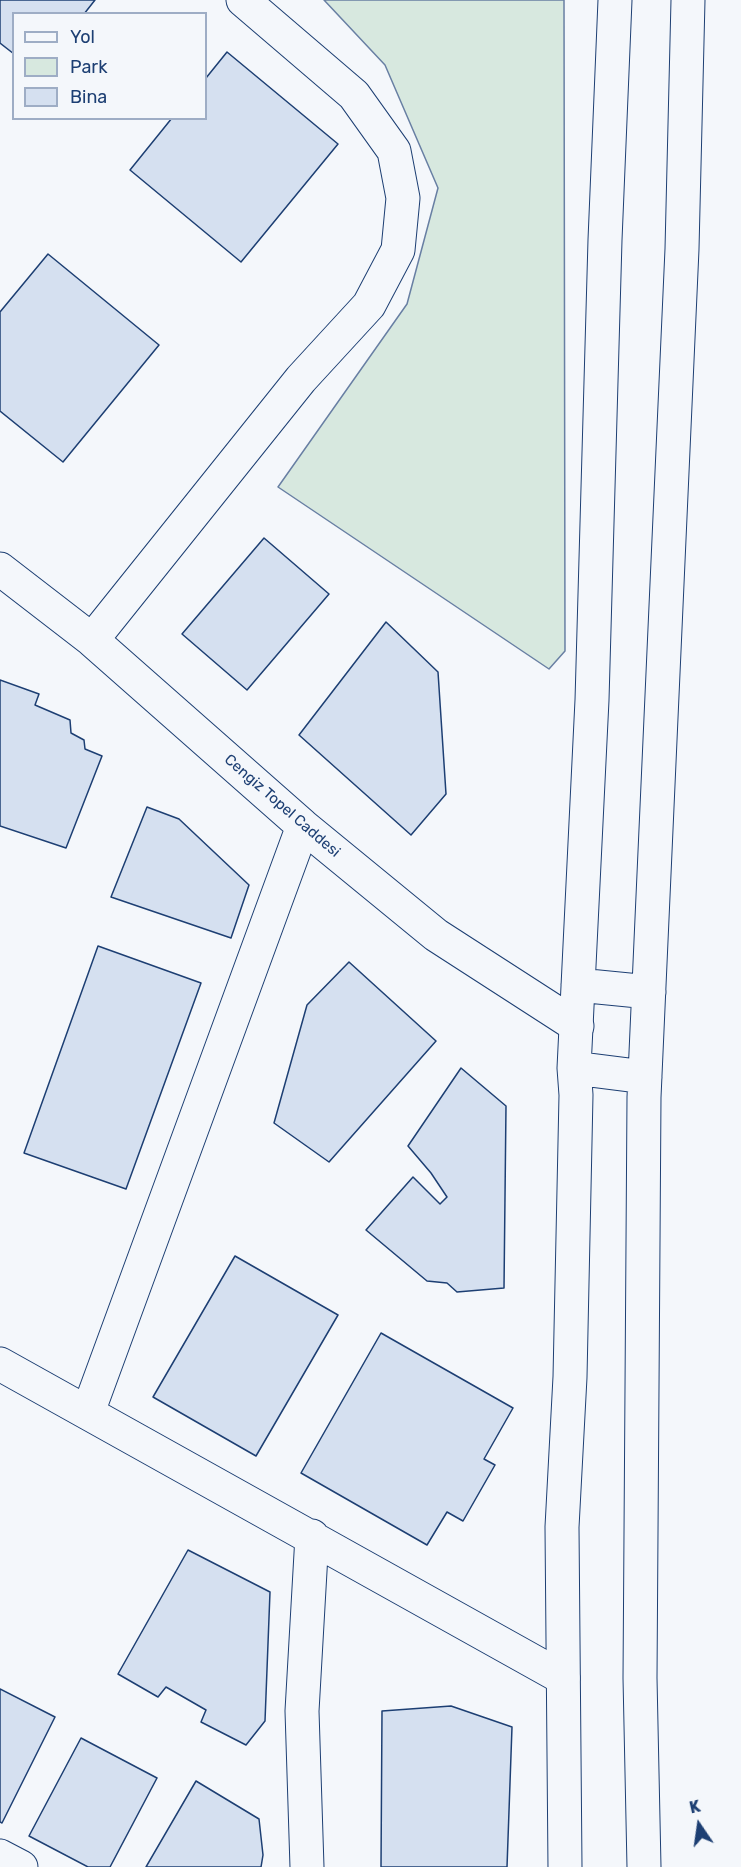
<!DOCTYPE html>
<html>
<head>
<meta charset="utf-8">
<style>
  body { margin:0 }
  #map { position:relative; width:741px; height:1867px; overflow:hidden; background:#f4f7fb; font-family:Rubik,sans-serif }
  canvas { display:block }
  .legend { position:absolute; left:12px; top:12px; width:195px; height:108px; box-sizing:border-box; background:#f4f7fb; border:2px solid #9eadc5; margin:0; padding:8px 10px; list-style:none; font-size:18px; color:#1d3f73 }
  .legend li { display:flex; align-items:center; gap:12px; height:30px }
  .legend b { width:30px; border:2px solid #9eadc5 }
  .north { position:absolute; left:669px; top:1795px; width:60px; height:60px; -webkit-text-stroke:4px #f4f7fb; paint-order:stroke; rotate:347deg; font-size:16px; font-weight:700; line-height:24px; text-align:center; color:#1d3f73 }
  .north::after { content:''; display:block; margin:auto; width:21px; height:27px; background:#1d3f73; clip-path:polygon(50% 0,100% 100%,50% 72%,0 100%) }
</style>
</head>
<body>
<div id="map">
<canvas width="741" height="1867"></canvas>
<ul class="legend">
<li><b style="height:8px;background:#f4f7fb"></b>Yol</li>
<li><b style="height:16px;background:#d7e8df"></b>Park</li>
<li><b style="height:16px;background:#d5e0f0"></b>Bina</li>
</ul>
<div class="north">K</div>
</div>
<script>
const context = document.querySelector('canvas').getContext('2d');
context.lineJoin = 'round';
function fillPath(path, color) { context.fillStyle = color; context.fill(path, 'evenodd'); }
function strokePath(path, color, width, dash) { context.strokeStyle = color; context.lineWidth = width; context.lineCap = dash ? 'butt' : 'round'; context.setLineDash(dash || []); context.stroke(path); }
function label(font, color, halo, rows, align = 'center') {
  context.font = font + ' Rubik,sans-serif'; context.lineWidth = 4.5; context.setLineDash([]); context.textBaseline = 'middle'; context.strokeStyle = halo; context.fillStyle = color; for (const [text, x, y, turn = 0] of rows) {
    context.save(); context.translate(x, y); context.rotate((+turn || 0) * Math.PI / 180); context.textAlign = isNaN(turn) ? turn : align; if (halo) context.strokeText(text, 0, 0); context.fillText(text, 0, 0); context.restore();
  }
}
const green = new Path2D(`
  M324,0H564L565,651L549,669L278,487L407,304L438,188L385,65Z`);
fillPath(green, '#d7e8df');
strokePath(green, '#687fa3', 1.5);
const building = new Path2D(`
  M0,0H95L84,14H14V54L0,43Z
  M227,52L338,144L241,262L130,170L172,118H206V78Z
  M48,254L159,345L63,462L0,411V312Z
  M264,538L329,594L247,690L182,634Z
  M386,622L438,672L446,794L411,835L299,735Z
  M0,680L39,694L35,705L70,720L71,733L84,740L85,749L102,756L66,848L0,826Z
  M147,807L179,819L249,885L231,938L111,897Z
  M98,946L201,983L126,1189L24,1153Z
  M349,962L436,1041L329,1162L274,1123L307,1005Z
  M461,1068L506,1106L504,1288L457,1292L447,1283L427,1281L366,1230L413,1177L440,1204L447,1197L431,1173L408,1146Z
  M235,1256L338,1315L256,1456L153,1397Z
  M381,1333L513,1408L484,1459L495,1465L463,1521L447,1512L427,1545L301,1473Z
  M188,1550L270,1592L265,1721L246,1745L201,1722L206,1710L166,1687L158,1697L118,1674Z
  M0,1689L55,1717L2,1823L0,1822Z
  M451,1706L512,1727L507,1867H381L382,1711Z
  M81,1738L157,1778L110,1867H88L29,1836Z
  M196,1781L259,1819L263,1855L261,1867H146Z`);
fillPath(building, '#d5e0f0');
strokePath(building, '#1d3f73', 1.5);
const minor = new Path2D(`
  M0,569L92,640L303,826L436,935L577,1026
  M92,640L301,379L369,305L398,250L403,198L394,151L354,95L243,0
  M0,1364L563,1678
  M88,1412L303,826
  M0,1856L21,1867
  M307,1867L302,1711L312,1536`);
const secondary = new Path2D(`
  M578,985L649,992
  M574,1068L645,1077
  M565,1867L562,1527L570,1377L576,1095L574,1068L592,700L605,240L615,0
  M644,1867L640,1678L644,1097L682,249L688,0`);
strokePath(minor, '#1d3f73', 35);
strokePath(secondary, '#1d3f73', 35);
strokePath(minor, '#f4f7fb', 33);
strokePath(secondary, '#f4f7fb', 33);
label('15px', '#1d3f73', '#f4f7fb', [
  ["Cengiz Topel Caddesi",282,806,41]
]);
</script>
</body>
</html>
